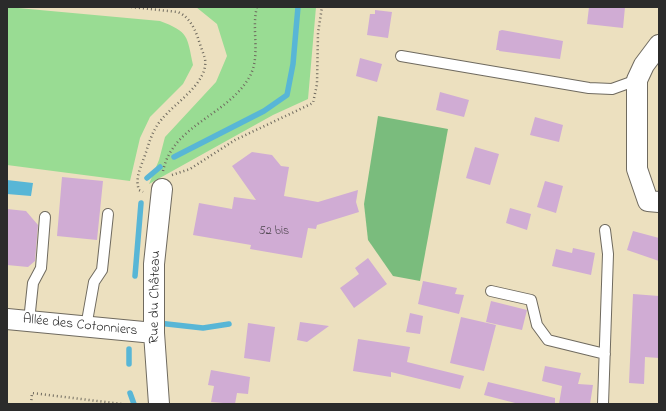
<!DOCTYPE html>
<html>
<head>
<meta charset="utf-8">
<style>
  body { margin:0 }
  #map { position:relative; width:666px; height:411px; overflow:hidden; background:#ece0bf; font-family:"Indie Flower",sans-serif }
  canvas { display:block }
  .frame { position:absolute; inset:0; border:8px solid #2b2b2b; pointer-events:none }
</style>
</head>
<body>
<div id="map">
<canvas width="666" height="411"></canvas>
<div class="frame"></div>
</div>
<script>
const context = document.querySelector('canvas').getContext('2d');
context.lineJoin = 'round';
function fillPath(path, color) { context.fillStyle = color; context.fill(path, 'evenodd'); }
function strokePath(path, color, width, dash) { context.strokeStyle = color; context.lineWidth = width; context.lineCap = dash ? 'butt' : 'round'; context.setLineDash(dash || []); context.stroke(path); }
function label(font, color, halo, rows, align = 'center') {
  context.font = font + ' "Indie Flower",sans-serif'; context.lineWidth = 3; context.setLineDash([]); context.textBaseline = 'middle'; context.strokeStyle = halo; context.fillStyle = color; for (const [text, x, y, turn = 0] of rows) {
    context.save(); context.translate(x, y); context.rotate((+turn || 0) * Math.PI / 180); context.textAlign = isNaN(turn) ? turn : align; if (halo) context.strokeText(text, 0, 0); context.fillText(text, 0, 0); context.restore();
  }
}
fillPath(new Path2D(`
  M7,7L160,21C189,32 187,36 193,65L183,84L150,117L140,138L130,181L7,165Z
  M196,7H316L308,99L273,115L149,184L159,160L165,137L216,82L227,56L217,24Z`), '#99dc93');
fillPath(new Path2D(`
  M378,116L448,129L420,281L393,276L368,240L364,204Z`), '#7abc7d');
fillPath(new Path2D(`
  M7,180L33,183L31,196L7,194Z`), '#58b6d6');
strokePath(new Path2D(`
  M174,157L264,111L287,95L293,64L298,7
  M147,178L160,167
  M135,276L141,203
  M158,323L203,328L229,324
  M129,349V364
  M130,393L134,404`), '#58b6d6', 5.5);
fillPath(new Path2D(`
  M589,7H625L623,28L587,24Z
  M375,10L392,12L388,38L367,35L370,14H375Z
  M502,30L563,41L560,59L499,51V50H496L499,31Z
  M360,58L382,64L377,82L356,76Z
  M440,92L469,100L464,117L436,110Z
  M535,117L563,125L559,142L530,135Z
  M475,147L499,154L490,185L466,178Z
  M252,152L272,155L281,166L289,167L284,196L318,202L358,190L356,202L359,212L317,225L316,229L308,228L302,258L250,249L251,245L193,235L199,203L232,209L234,197L256,200L232,166Z
  M62,177L103,181L97,240L57,236Z
  M545,181L563,186L556,213L537,207Z
  M510,208L531,214L527,230L506,223Z
  M7,209L26,211L38,225L35,261L28,267L7,265Z
  M633,231L659,238V261L627,250Z
  M573,248L595,253L591,275L552,266L556,249L572,253Z
  M368,258L387,284L354,308L340,288L359,274L355,268Z
  M423,281L457,288L455,294L464,295L459,314L418,304Z
  M633,294L659,296V358L645,357L644,384L629,383Z
  M491,301L527,310L522,330L486,322Z
  M410,313L423,316L420,334L406,332Z
  M461,317L496,325L484,371L450,363Z
  M300,322L329,326L307,342L297,340Z
  M248,323L275,327L270,362L244,358Z
  M358,339L410,347L407,362L464,376L460,389L391,372V377L353,371Z
  M545,366L581,373L578,384L593,385L590,404H559L562,386L542,381Z
  M211,370L250,377L248,394L237,393L235,404L211,402L214,386L208,385Z
  M488,382L555,398V404H519L484,395Z`), '#d0acd4');
const lane = new Path2D(`
  M401,56L589,88L612,89L637,80
  M491,291L531,300L537,325L548,340L605,354
  M29,321L33,283L41,268L45,217
  M86,327L94,282L102,270L108,214
  M603,404L608,254L605,230`);
const street = new Path2D(`
  M659,45L644,65L637,80V169L648,201L659,202
  M7,319L154,333
  M159,404L154,333V264L162,189`);
strokePath(lane, '#6f6a5f', 12);
strokePath(street, '#6f6a5f', 22);
strokePath(new Path2D(`
  M131,7L178,12C189,17 194,27 198,38C200,45 203,52 205,59C209,82 175,103 162,119C152,130 149,144 144,158C140,169 135,179 139,190L143,192
  M163,171C173,124 228,116 250,76C261,55 251,29 257,7
  M172,175L190,169L235,140L313,103L317,84L318,33L322,7
  M31,404L32,393L122,404`), '#6f6a5f', 2.5, [1, 3]);
strokePath(lane, '#fff', 10);
strokePath(street, '#fff', 20);
label('12px', '#544b55', null, [
  ["52 bis",274,232]
]);
label('14px', '#2b2b2b', '#fff', [
  ["Rue du Château",156,297,-89],
  ["Allée des Cotonniers",80,326,6]
]);
</script>
</body>
</html>
